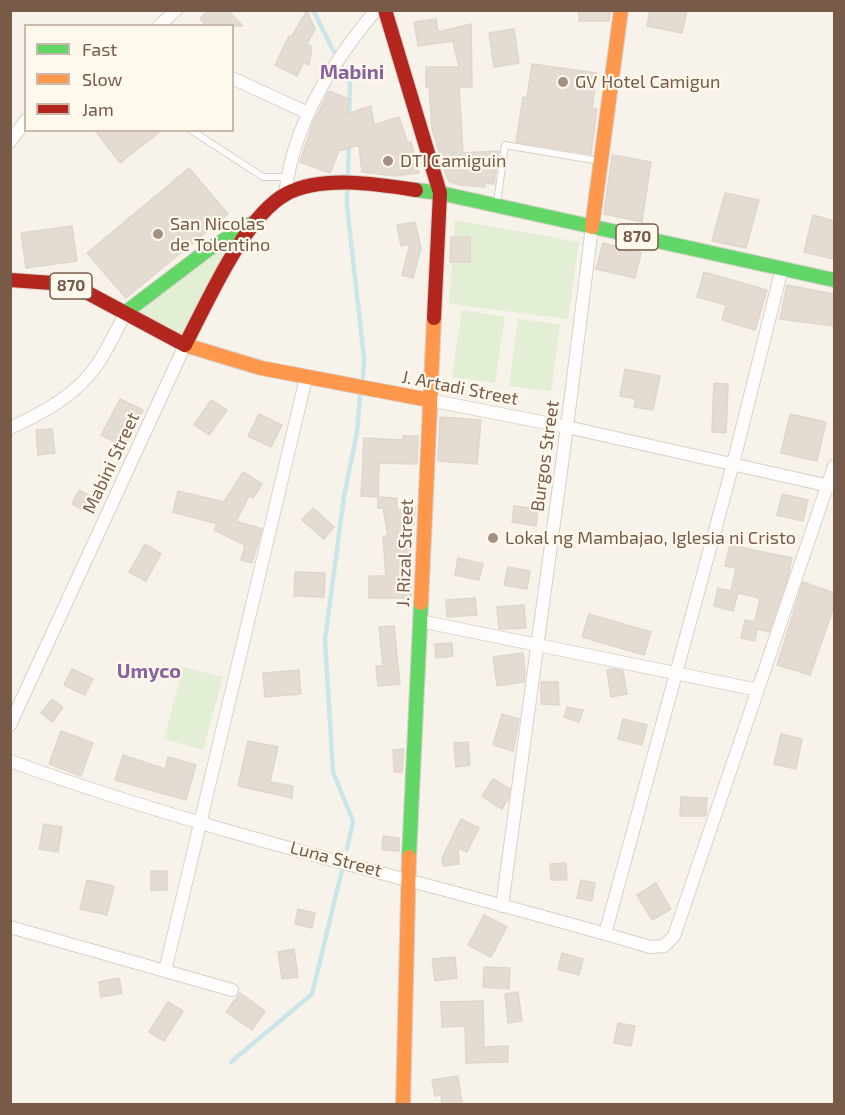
<!DOCTYPE html>
<html>
<head>
<meta charset="utf-8">
<style>
  body { margin:0 }
  #map { position:relative; width:845px; height:1115px; overflow:hidden; background:#f7f3eb; font-family:"Exo 2",sans-serif }
  canvas { display:block }
  .frame { position:absolute; inset:0; border:12px solid #785a49; pointer-events:none }
  .legend { position:absolute; left:24px; top:24px; width:210px; height:108px; box-sizing:border-box; background:#fff8ed; border:2px solid #c9b9ab; margin:0; padding:8px 10px; list-style:none; font-size:18px; color:#785a49 }
  .legend li { display:flex; align-items:center; gap:12px; height:30px }
  .legend b { width:30px; border:2px solid #c9b9ab }
</style>
</head>
<body>
<div id="map">
<canvas width="845" height="1115"></canvas>
<div class="frame"></div>
<ul class="legend">
<li><b style="height:8px;background:#63d668"></b>Fast</li>
<li><b style="height:8px;background:#ff974d"></b>Slow</li>
<li><b style="height:8px;background:#b3261e"></b>Jam</li>
</ul>
</div>
<script>
const context = document.querySelector('canvas').getContext('2d');
context.lineJoin = 'round';
function fillPath(path, color) { context.fillStyle = color; context.fill(path, 'evenodd'); }
function strokePath(path, color, width, dash) { context.strokeStyle = color; context.lineWidth = width; context.lineCap = dash ? 'butt' : 'round'; context.setLineDash(dash || []); context.stroke(path); }
function label(font, color, halo, rows, align = 'center') {
  context.font = font + ' "Exo 2",sans-serif'; context.lineWidth = 4.5; context.setLineDash([]); context.textBaseline = 'middle'; context.strokeStyle = halo; context.fillStyle = color; for (const [text, x, y, turn = 0] of rows) {
    context.save(); context.translate(x, y); context.rotate((+turn || 0) * Math.PI / 180); context.textAlign = isNaN(turn) ? turn : align; if (halo) context.strokeText(text, 0, 0); context.fillText(text, 0, 0); context.restore();
  }
}
fillPath(new Path2D(`
  M455,220L579,242L568,319L449,304Z
  M240,235L181,337L137,312Z
  M462,310L505,317L495,383L452,377Z
  M518,319L560,324L551,391L509,386Z
  M183,667L223,677L203,750L164,739Z`), '#e3efd5');
strokePath(new Path2D(`
  M313,10L334,52
  M341,65L350,84L349,117
  M348,174L349,143
  M347,192V206L364,358L363,377
  M347,849L353,821L333,772L325,640L344,496L357,432L360,396
  M231,1062L312,994L343,866`), '#cbe6e9', 4.5);
const building = new Path2D(`
  M208,10H227L243,26H207L200,19Z
  M579,10H610L609,21H579Z
  M650,10H687L682,33L647,26Z
  M307,11L315,29L307,44L312,47L309,65L304,62L297,76L275,65L289,36L291,37Z
  M436,19L438,32L471,24L472,87H459L463,153L499,151L494,184L485,183V187L460,185L450,182L447,178L432,129L429,87H426V67H459L453,41L418,46L414,22Z
  M514,29L519,63L494,67L489,33Z
  M532,64L597,73L592,108L597,109L591,154L516,142L523,97L527,98Z
  M329,91L349,99L347,114L371,106L374,125L399,117L408,143L411,142L419,173L395,176L362,172L359,145L339,151L330,173L300,162L313,123Z
  M95,130H162L120,163Z
  M612,155L651,162L642,222L604,214Z
  M189,168L228,214L126,298L87,253Z
  M725,193L759,200L746,248L712,241Z
  M813,215L834,221V259L804,252Z
  M415,222L421,248L413,278L402,275L410,244L401,246L397,225Z
  M72,226L77,261L26,268L21,233Z
  M451,237H470V262H450Z
  M603,243L641,253L635,278L596,269Z
  M704,272L767,290L755,330L722,320L726,305L697,297Z
  M787,285L834,294V326L780,319Z
  M625,369L660,376L653,410L634,407L636,399L620,396Z
  M714,383L728,384L726,433L712,432Z
  M120,399L143,410L125,447L101,435Z
  M211,400L227,410L209,435L194,425Z
  M259,414L282,425L271,447L248,436Z
  M790,414L826,422L817,461L781,453Z
  M440,417L481,420L477,464L438,461Z
  M52,429L55,453L38,455L36,430Z
  M403,436H418L417,464L379,463L378,497L361,496L364,438L403,440Z
  M243,472L262,484L253,498L249,496L236,521L262,529L252,563L241,560L245,545L214,530L217,524L173,512L178,491L224,502Z
  M79,490L98,500L90,514L72,504Z
  M782,494L808,500L803,521L777,515Z
  M378,497L397,498V510L415,507L414,525L409,526L412,561L411,598H369V576H386L383,536H388L383,508H378Z
  M514,506L538,509L536,526L512,522Z
  M313,508L334,527L324,539L302,520Z
  M145,544L161,554L146,581L129,572Z
  M730,545L792,558L788,577L769,632L757,629L755,641L741,638L745,620L755,622L760,598L738,593L733,611L714,606L718,588L731,591L736,568L725,566Z
  M458,558L483,564L479,580L455,575Z
  M508,567L530,571L527,589L504,585Z
  M295,572L325,573L324,597L294,596Z
  M803,582L834,593V607L810,675L777,665Z
  M475,598L477,615L447,617L446,600Z
  M524,605L526,628L499,629L497,607Z
  M589,614L651,632L644,655L582,637Z
  M394,626L400,684L378,686L376,666H383L379,627Z
  M452,643L453,656L436,658L435,644Z
  M523,653L525,672L524,682L497,686L493,657Z
  M72,669L93,679L85,695L64,685Z
  M614,669L623,671L627,694L611,697L607,670Z
  M299,670L301,694L265,697L263,673Z
  M541,682H558L559,705L541,704Z
  M52,699L63,707L52,722L41,713Z
  M567,707L583,710L579,722L564,717Z
  M502,714L519,719L513,751L493,745Z
  M623,719L647,725L642,745L618,739Z
  M61,731L93,743L81,776L49,764Z
  M781,734L802,739L796,769L774,764Z
  M248,741L278,747L270,782L293,786L292,798L238,786Z
  M468,742L470,765L456,767L454,743Z
  M404,749L402,772H394L393,750Z
  M123,755L165,769L168,757L196,765L186,800L115,780Z
  M493,779L510,789L508,799L502,809L482,796Z
  M681,797L707,798L706,816H680Z
  M461,819L479,828L467,852L458,848L459,864L443,866L442,858Z
  M44,824L62,827L58,852L39,849Z
  M383,836L399,838V851L382,850Z
  M566,863L567,880H551L550,864Z
  M151,871H167V890H151Z
  M87,880L114,886L107,915L80,909Z
  M581,880L595,883L592,901L577,898Z
  M656,883L671,909L652,920L637,895Z
  M298,909L315,913L312,928L295,924Z
  M484,915L507,927L491,957L468,945Z
  M294,949L298,977L282,979L278,952Z
  M562,953L583,959L579,975L558,969Z
  M455,957L457,978L435,981L432,959Z
  M484,967L510,968L509,989L483,987Z
  M119,978L122,993L101,997L99,982Z
  M518,992L522,1021L508,1023L505,994Z
  M240,993L265,1011L252,1030L226,1012Z
  M483,1001L484,1047L508,1046V1062L466,1063L465,1026L442,1027L441,1002Z
  M168,1002L183,1011L164,1041L149,1032Z
  M618,1023L635,1026L631,1046L614,1043Z
  M458,1076L462,1104H442L441,1095L435,1096L432,1080Z`);
fillPath(building, '#e4dbd2');
strokePath(building, '#e1d6cd', 1.5);
const lane = new Path2D(`
  M191,130L263,177H287
  M497,203L505,145L600,161`);
const street = new Path2D(`
  M159,26L176,10
  M232,78L308,113
  M10,142L26,120
  M285,195C293,124 331,64 376,10
  M429,400L567,427L834,487
  M10,428C45,412 78,394 99,362C109,346 117,329 126,312
  M420,621L758,690
  M10,725L185,345
  M10,761C219,837 437,884 650,947L664,946L674,936L834,466
  M502,906L567,427L592,227
  M10,927L232,990
  M605,934L733,464L782,268
  M165,971L306,378`);
const fast = new Path2D(`
  M416,190L440,193L834,280
  M126,312L209,249L254,222
  M409,857L421,603`);
const slow = new Path2D(`
  M592,227L621,10
  M185,345L261,368L429,400
  M421,603L434,318
  M403,1104L409,857`);
const jam = new Path2D(`
  M385,10L440,193L434,318
  M10,280L67,284L86,292L185,345C207,303 244,217 286,194C321,175 378,184 416,190`);
strokePath(lane, '#d7d0c9', 8);
strokePath(street, '#d7d0c9', 14);
strokePath(fast, '#d7cfc8', 16);
strokePath(slow, '#d7cfc8', 16);
strokePath(jam, '#d7cfc8', 16);
strokePath(lane, '#fefdfc', 6);
strokePath(street, '#fefdfc', 12);
strokePath(fast, '#63d668', 14);
strokePath(slow, '#ff974d', 14);
strokePath(jam, '#b3261e', 14);
for (const [x, y, r, color] of [
  [563,82,6,"#a49082"],
  [388,161,6,"#a49082"],
  [158,234,6,"#a49082"],
  [493,538,6,"#a49082"]
]) { const dot = new Path2D(); dot.arc(x, y, r, 0, 2 * Math.PI); context.fillStyle = color; context.fill(dot); strokePath(dot, '#fff8ed', 2); }
for (const [x, y, w] of [
  [637,237,42],
  [71,286,42]
]) { const box = new Path2D(); box.roundRect(x - w / 2, y - 13, w, 26, 4.5); context.fillStyle = '#fff8ed'; context.fill(box); strokePath(box, '#785a49', 1.5); }
label('bold 16px', '#785a49', null, [
  ["870",637,237],
  ["870",71,286]
]);
label('18px', '#785a49', '#fff8ed', [
  ["GV Hotel Camigun",575,82],
  ["DTI Camiguin",400,161],
  ["San Nicolas",170,224],
  ["de Tolentino",170,245],
  ["Lokal ng Mambajao, Iglesia ni Cristo",505,538]
], 'left');
label('18px', '#785a49', '#fff8ed', [
  ["J. Artadi Street",460,388,11],
  ["Burgos Street",545,456,-82],
  ["Mabini Street",111,463,-65],
  ["J. Rizal Street",405,553,-88],
  ["Luna Street",336,859,15]
]);
label('bold 20px', '#89649c', '#fff8ed', [
  ["Mabini",352,72],
  ["Umyco",149,671]
]);
</script>
</body>
</html>
